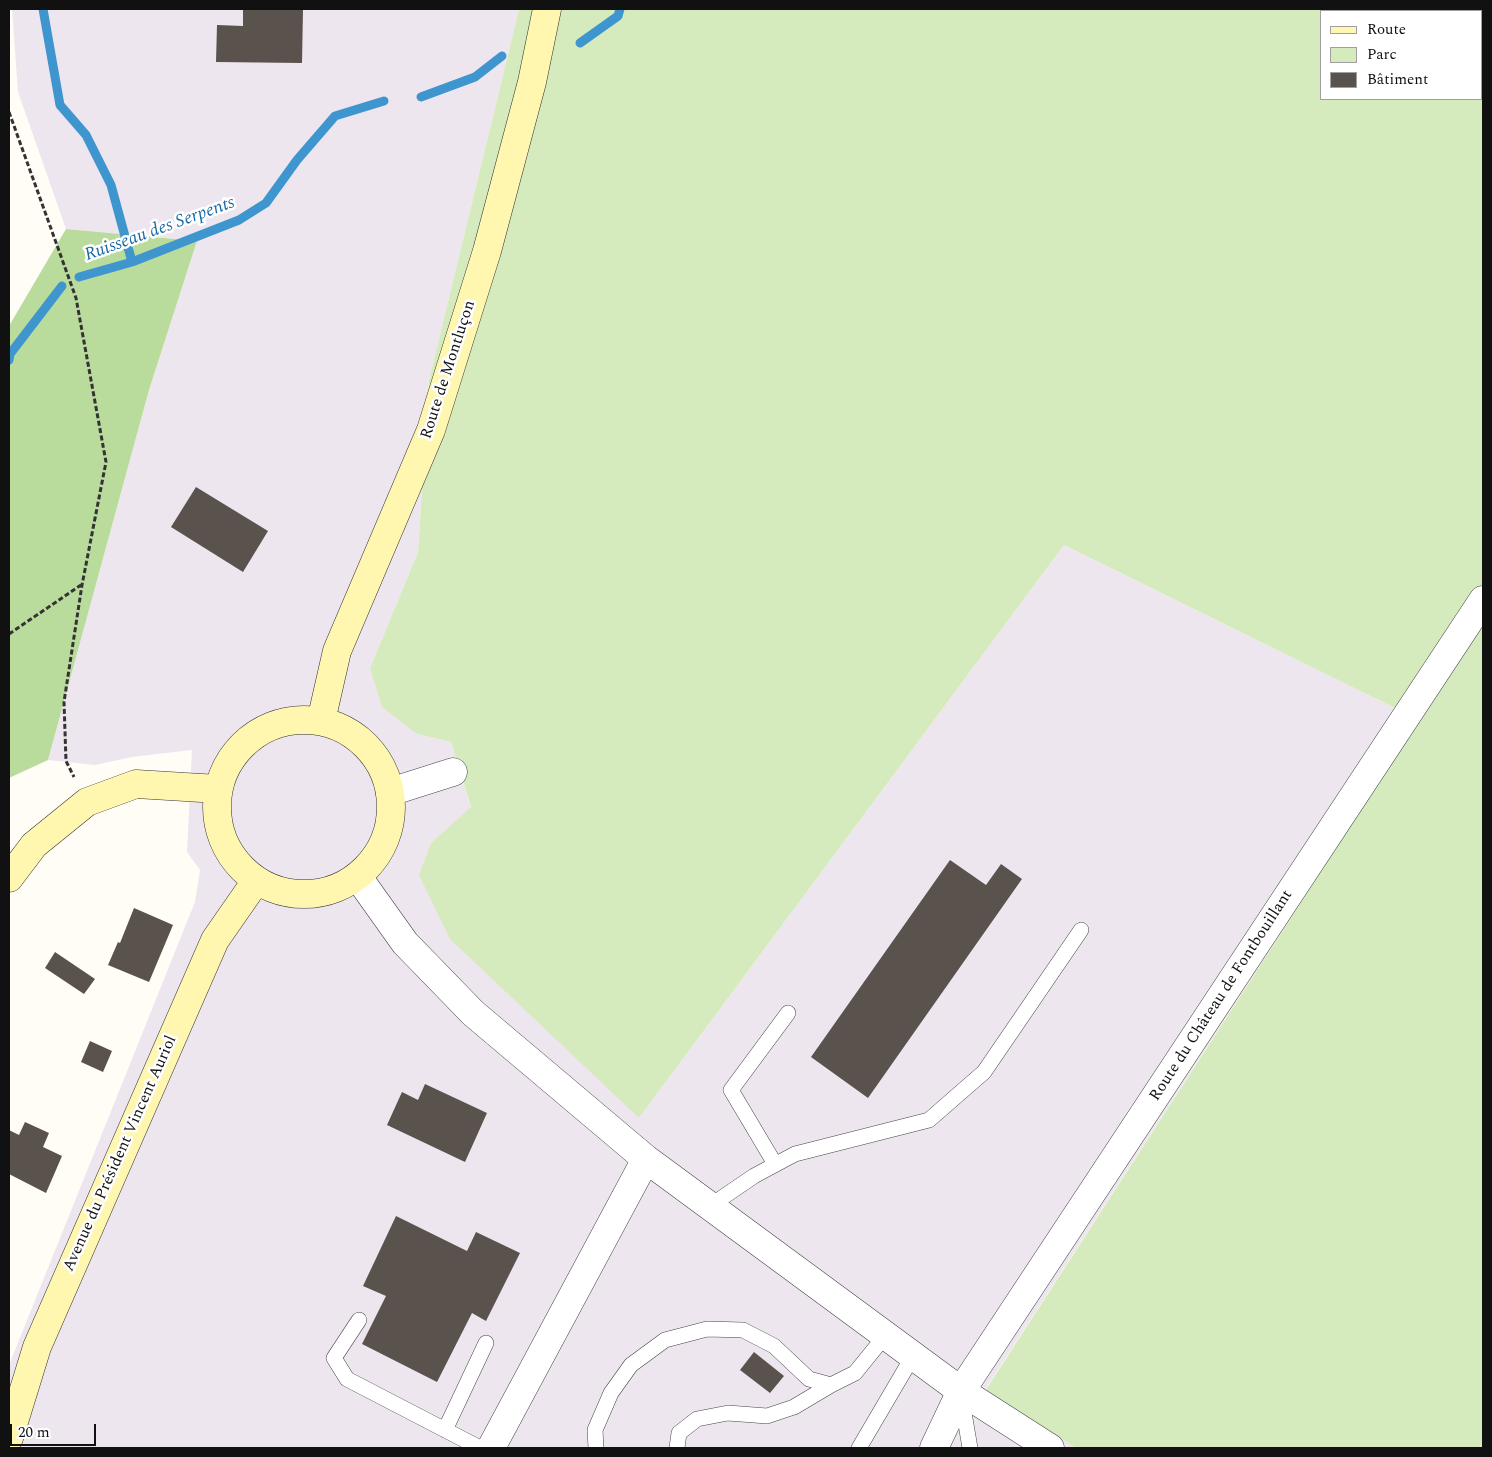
<!DOCTYPE html>
<html>
<head>
<meta charset="utf-8">
<style>
  body { margin:0 }
  #map { position:relative; width:1492px; height:1457px; overflow:hidden; background:#fffdf5; font-family:Spectral,serif }
  canvas { display:block }
  .frame { position:absolute; inset:0; border:10px solid #111; pointer-events:none }
  .legend { position:absolute; left:1320px; top:10px; width:162px; height:90px; box-sizing:border-box; background:#fff; border:1px solid #a0a0a0; margin:0; padding:6px 9px; list-style:none; font-size:15px; color:#111 }
  .legend li { display:flex; align-items:center; gap:10px; height:25px }
  .legend b { width:25px; border:1px solid #a0a0a0 }
  .scale { position:absolute; left:10px; top:1424px; width:86px; height:22px; box-sizing:border-box; border:2px solid #111; border-top:0; padding-left:6px; font-size:15px; line-height:18px; white-space:nowrap; color:#111; -webkit-text-stroke:4px #fff; paint-order:stroke }
</style>
</head>
<body>
<div id="map">
<canvas width="1492" height="1457"></canvas>
<div class="frame"></div>
<ul class="legend">
<li><b style="height:6px;background:#fff6b0"></b>Route</li>
<li><b style="height:14px;background:#d5ebbd"></b>Parc</li>
<li><b style="height:14px;background:#5a524d"></b>Bâtiment</li>
</ul>
<div class="scale">20 m</div>
</div>
<script>
const context = document.querySelector('canvas').getContext('2d');
context.lineJoin = 'round';
function fillPath(path, color) { context.fillStyle = color; context.fill(path, 'evenodd'); }
function strokePath(path, color, width, dash) { context.strokeStyle = color; context.lineWidth = width; context.lineCap = dash ? 'butt' : 'round'; context.setLineDash(dash || []); context.stroke(path); }
function label(font, color, halo, rows, align = 'center') {
  context.font = font + ' Spectral,serif'; context.lineWidth = 5; context.setLineDash([]); context.textBaseline = 'middle'; context.strokeStyle = halo; context.fillStyle = color; for (const [text, x, y, turn = 0] of rows) {
    context.save(); context.translate(x, y); context.rotate((+turn || 0) * Math.PI / 180); context.textAlign = isNaN(turn) ? turn : align; if (halo) context.strokeText(text, 0, 0); context.fillText(text, 0, 0); context.restore();
  }
}
fillPath(new Path2D(`
  M12,9H519L429,380L418,552L370,668L417,734L451,742L471,808L431,843L639,1118L1064,545L1419,720L985,1390L1076,1448H9V1365L195,902L200,870L187,852L192,750L132,757L95,765L48,760L149,390L197,241L66,229L18,92Z`), '#eee6ef');
fillPath(new Path2D(`
  M519,9H1483V1448H1076L985,1391L1419,720L1064,545L639,1118L450,939L419,875L431,843L471,807L451,742L417,734L382,707L370,668L418,552L429,380ZM1321,11H1481V99H1321Z`), '#d5ebbd');
fillPath(new Path2D(`
  M66,229L197,241L149,390L48,760L9,778V326Z`), '#b9dc9c');
strokePath(new Path2D(`
  M43,9L60,105L86,135L111,185L132,262
  M580,43L618,16L620,9
  M421,97L475,77L502,56
  M79,277L132,262L239,220L266,203L297,160L335,116L384,101
  M9,360L10,354L62,286`), '#3f96cf', 9);
fillPath(new Path2D(`
  M243,9H303L302,63L216,62L217,25L243,26Z
  M196,487L268,531L243,572L171,527Z
  M950,860L986,885L1001,864L1022,879L868,1098L811,1057Z
  M134,908L173,925L149,982L108,965L118,942L120,943Z
  M55,952L95,979L84,994L45,968Z
  M90,1041L112,1051L103,1072L81,1062Z
  M425,1084L487,1113L465,1162L387,1125L402,1092L418,1100Z
  M25,1122L49,1133L43,1147L62,1156L46,1193L9,1174V1130L19,1135Z
  M396,1216L467,1251L476,1232L520,1253L486,1321L472,1313L437,1382L362,1344L386,1296L363,1286Z
  M754,1352L784,1376L770,1393L740,1370Z`), '#5a524d');
const lane = new Path2D(`
  M775,1164L731,1090L788,1013
  M710,1206L754,1176L795,1154L929,1120L984,1072L1081,930
  M359,1320L334,1358L347,1379L480,1448
  M961,1395L970,1448
  M445,1430L486,1343
  M596,1448L595,1430L611,1393L631,1365L665,1340L707,1329L743,1330L774,1346L809,1379L831,1385L855,1373L885,1336
  M677,1448L679,1433L697,1419L728,1413L767,1416L794,1407L831,1385
  M859,1448L913,1356`);
const street = new Path2D(`
  M390,792L453,772
  M358,877L405,943L473,1013L646,1159L961,1391L1050,1448
  M491,1448L646,1159
  M934,1448L961,1391L1483,600`);
const secondary = new Path2D(`
  M217 807a87 87 0 1 1 174 0a87 87 0 1 1-174 0Z
  M321,721L337,651L431,430L487,251L532,82L547,9
  M9,878L34,845L87,802L136,784L218,789
  M9,1438L37,1347L215,940L256,881`);
strokePath(lane, '#444', 16);
strokePath(street, '#444', 29);
strokePath(secondary, '#333', 29);
strokePath(new Path2D(`
  M9,112L76,298L106,462L82,585L64,702L66,761L74,777
  M9,634L81,585`), '#333', 3, [5, 2.5]);
strokePath(lane, '#fff', 15);
strokePath(street, '#fff', 28);
strokePath(secondary, '#fff6b0', 28);
label('16px', '#111', '#fff', [
  ["Route de Montluçon",449,370,-72],
  ["Route du Château de Fontbouillant",1222,996,-57],
  ["Avenue du Président Vincent Auriol",121,1154,-66]
]);
label('italic 18px', '#1768a6', '#fff', [
  ["Ruisseau des Serpents",160,230,-20]
]);
</script>
</body>
</html>
